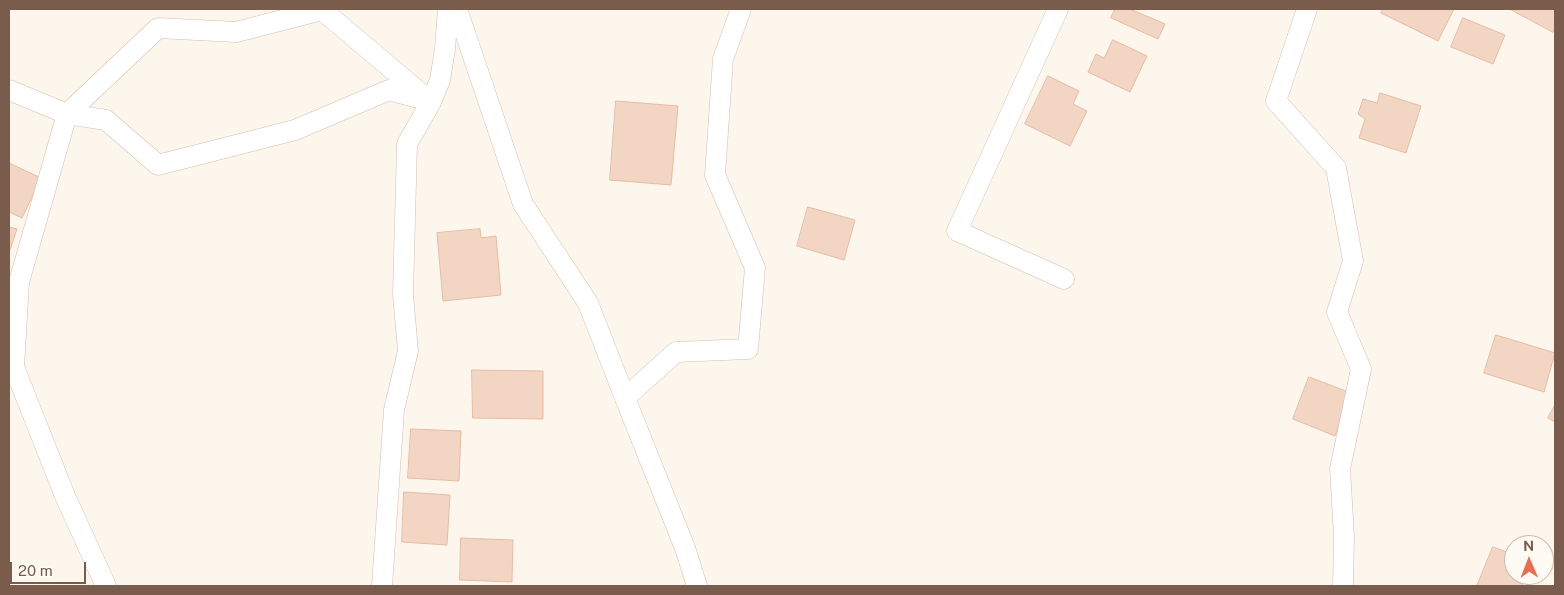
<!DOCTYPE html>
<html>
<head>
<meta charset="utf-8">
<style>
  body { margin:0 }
  #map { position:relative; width:1564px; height:595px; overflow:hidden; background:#fdf6ec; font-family:"Public Sans",sans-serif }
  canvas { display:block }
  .frame { position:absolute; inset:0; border:10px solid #7a5c4d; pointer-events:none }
  .north { position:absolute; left:1504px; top:535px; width:50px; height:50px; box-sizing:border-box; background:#fffaf3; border:1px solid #cabbb1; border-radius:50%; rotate:359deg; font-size:14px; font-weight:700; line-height:20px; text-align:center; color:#7a5c4d }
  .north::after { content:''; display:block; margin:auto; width:18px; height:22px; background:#e76f51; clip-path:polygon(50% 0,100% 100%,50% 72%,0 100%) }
  .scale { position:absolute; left:10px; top:562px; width:76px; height:22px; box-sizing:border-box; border:2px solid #7a5c4d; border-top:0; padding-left:6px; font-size:15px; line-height:18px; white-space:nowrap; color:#7a5c4d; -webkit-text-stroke:4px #fffaf3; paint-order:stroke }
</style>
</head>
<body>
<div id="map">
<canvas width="1564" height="595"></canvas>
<div class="frame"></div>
<div class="north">N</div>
<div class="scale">20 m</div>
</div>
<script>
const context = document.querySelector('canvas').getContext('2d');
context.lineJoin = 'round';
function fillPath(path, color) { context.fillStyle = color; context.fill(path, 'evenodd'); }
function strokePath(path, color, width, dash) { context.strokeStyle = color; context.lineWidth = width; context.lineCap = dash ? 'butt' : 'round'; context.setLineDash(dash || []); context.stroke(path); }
const building = new Path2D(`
  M1115,9H1130L1165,24L1158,39L1111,18Z
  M1383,9H1454L1438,41L1381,13Z
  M1510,9H1555V28L1553,32Z
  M1463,18L1505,35L1493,64L1451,47Z
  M1113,40L1147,56L1130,92L1088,72L1096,54L1104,58Z
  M1048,76L1079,91L1073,104L1087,111L1070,146L1025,124Z
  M1380,93L1421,106L1406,153L1359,138L1365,119L1358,114L1363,99L1377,103Z
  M616,101L678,106L671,185L610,180Z
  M9,163L41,178L22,218L9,212Z
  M808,207L855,220L844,260L797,246Z
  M9,227L17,229L9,253Z
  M480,229L481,238L496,236L501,295L443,301L437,233Z
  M1496,335L1555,353L1544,392L1484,373Z
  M472,370L543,371V419L473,418Z
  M1309,377L1351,393L1335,436L1293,419Z
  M1555,405V422L1548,418Z
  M411,429L461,431L459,481L408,478Z
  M404,492L450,495L447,545L402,542Z
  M461,538L513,540L512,582L460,580Z
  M1493,547L1514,555V575H1526L1522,586H1477Z`);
fillPath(building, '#f3d5c3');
strokePath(building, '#e6bba3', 1);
const minor = new Path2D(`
  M457,9L523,204L588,303L625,398L685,548L697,586
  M1058,9L957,231L1064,279
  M1307,9L1276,101L1336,168L1353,261L1337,312L1361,369L1340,469L1344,536L1343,586
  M9,90L67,114L106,120L158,165L295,130L389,90L426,100
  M625,398L676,352L748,349L755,268L715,175L723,59L741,9
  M106,586L65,496L14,367L19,282L67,114L158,28L236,32L322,10L431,102
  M382,586L394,410L408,351L403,294L407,144L431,102L440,80L445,49L448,9`);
strokePath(minor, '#d1beb0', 21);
strokePath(minor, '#fff', 20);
</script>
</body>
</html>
